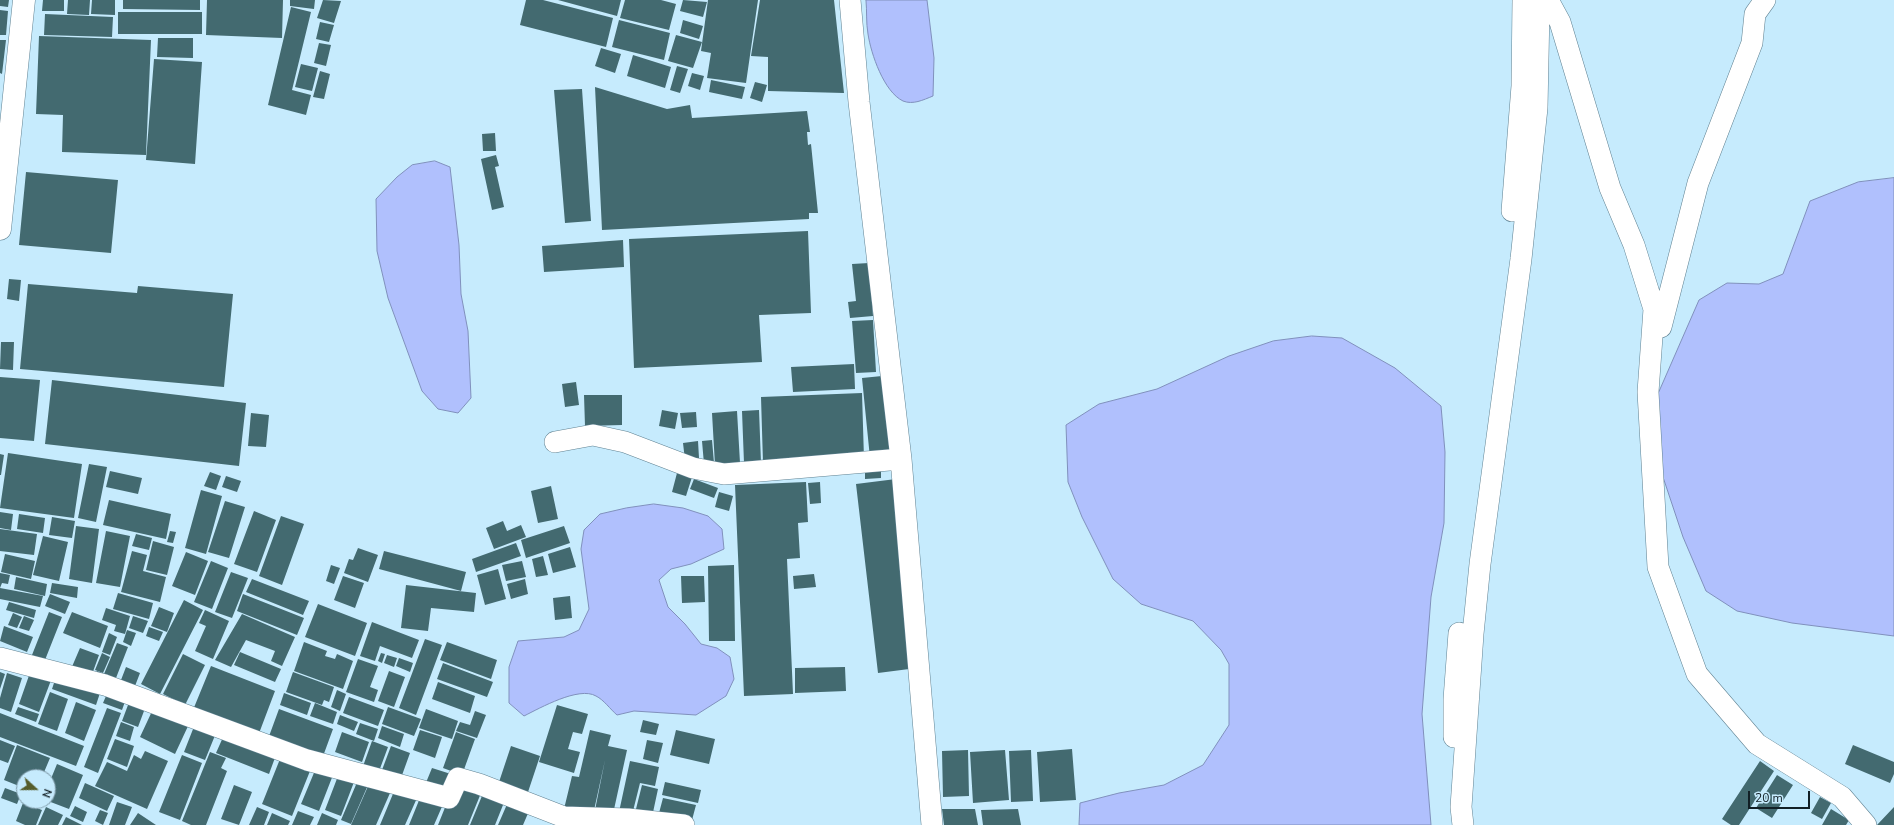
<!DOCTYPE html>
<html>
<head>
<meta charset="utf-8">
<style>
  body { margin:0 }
  #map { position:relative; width:1894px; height:825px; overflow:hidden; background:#c6ebfd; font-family:"Nunito Sans",sans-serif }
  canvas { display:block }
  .north { position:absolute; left:16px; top:769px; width:40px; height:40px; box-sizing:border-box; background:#c6ebfd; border:1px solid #7e99a7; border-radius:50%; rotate:111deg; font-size:11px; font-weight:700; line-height:16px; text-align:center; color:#111f25 }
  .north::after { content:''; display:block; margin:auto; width:14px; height:18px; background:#555d2c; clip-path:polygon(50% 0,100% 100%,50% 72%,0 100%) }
  .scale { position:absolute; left:1748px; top:791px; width:62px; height:18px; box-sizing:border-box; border:2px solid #111f25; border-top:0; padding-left:5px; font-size:12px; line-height:14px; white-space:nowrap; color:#111f25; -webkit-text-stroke:3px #c6ebfd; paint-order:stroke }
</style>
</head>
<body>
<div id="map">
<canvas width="1894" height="825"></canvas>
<div class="north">N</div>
<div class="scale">20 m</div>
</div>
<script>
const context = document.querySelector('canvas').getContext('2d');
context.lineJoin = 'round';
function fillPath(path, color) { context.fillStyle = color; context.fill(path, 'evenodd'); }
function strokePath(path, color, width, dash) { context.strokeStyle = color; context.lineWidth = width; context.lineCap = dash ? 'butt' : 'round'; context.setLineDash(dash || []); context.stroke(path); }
const water = new Path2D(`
  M866,0H927L934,58L933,96C923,100 913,105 903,101C884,92 871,54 868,34C866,23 867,11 866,0Z
  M435,161L450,167L459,245L461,294L468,331L471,398L458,413L438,409L422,391L388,298L377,251L376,199L397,177L412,165Z
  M1894,178V636L1792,623L1737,611L1706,591L1683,537L1661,471L1657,396L1699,300L1727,283L1759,284L1783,274L1810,201L1858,182Z
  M1312,336L1342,338L1395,368L1441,406L1445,452L1444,523L1431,597L1422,714L1431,825H1079L1080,803L1119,793L1164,785L1203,765L1229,725V664L1221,650L1193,621L1141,604L1113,579L1082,517L1068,482L1066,425L1099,404L1157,389L1229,356L1273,341Z
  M654,504L683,508L708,516L722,529L724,549L691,564L671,569L659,580L668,607L685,624L701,644L717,648L730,657L734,679L726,696L696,715L634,711L617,715C610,709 604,700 596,696C579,686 540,708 524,716L509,703V667L518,641L564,637L579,630L589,609L581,549L584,530L600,514L626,508Z`);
fillPath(water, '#b0c0fd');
strokePath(water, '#8090bc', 1);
fillPath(new Path2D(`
  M0,0H9L8,7L0,6Z
  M43,0H64V11H42Z
  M68,0H90L89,15L67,14Z
  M92,0H115V15L91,14Z
  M123,0H200V10L123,9Z
  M207,0H283L282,38L206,35Z
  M290,0H315L314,9L290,6Z
  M323,0L341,1L334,23L317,18Z
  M526,0H543L613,18L606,47L520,25Z
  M558,0H621L617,16Z
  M625,0H661L676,4L669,30L620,18Z
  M683,0L707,2L703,17L680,11Z
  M708,0H758L746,83L707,78L711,53L701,51Z
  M760,0H834L844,93L768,91V57L751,56Z
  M291,7L311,12L292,90L311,95L306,115L268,105Z
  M0,10L8,11L6,35H0Z
  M118,12H202V34H118Z
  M45,14L113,17L112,37L44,35Z
  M619,20L670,33L664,60L612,47Z
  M683,20L703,26L699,39L680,33Z
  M320,22L334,25L329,42L316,39Z
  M676,35L702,42L693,68L668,61Z
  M39,36L151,40L146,155L62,152L63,115L36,114Z
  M158,38H193V58L157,57Z
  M0,40H6L2,74L0,73Z
  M319,43L331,45L326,66L314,63Z
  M601,48L621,54L615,73L595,66Z
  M633,55L671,67L665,88L627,76Z
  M154,59L202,62L195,164L146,160Z
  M301,64L318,68L312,91L295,87Z
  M677,66L688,69L680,93L670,90Z
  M320,71L330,74L324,99L313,97Z
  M692,73L704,76L700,90L688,86Z
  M711,80L745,87L742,99L709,92Z
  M755,82L767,85L762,102L750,98Z
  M595,87L667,109L690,105L692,118L807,111L810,132H807L808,145L811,144L818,213H809V219L602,230Z
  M582,89L591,221L565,223L554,90Z
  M495,133L496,151H483L482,134Z
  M496,155L499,166L495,167L504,207L492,210L481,159Z
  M26,172L118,180L111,253L19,245Z
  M808,231L811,313L759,315L762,362L634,368L629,239Z
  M623,240L624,267L544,272L542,246Z
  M869,263L873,316L850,318L848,302L856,301L852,264Z
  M9,279L21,280L19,301L7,299Z
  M28,284L137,293L138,286L233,294L224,387L20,369Z
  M873,320L876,372L856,373L852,321Z
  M1,342H14L13,370L0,369Z
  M854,364L855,389L793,392L791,367Z
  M882,376L890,456L870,458L862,378Z
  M0,377L40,380L34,441L0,438Z
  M52,380L246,403L239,466L45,444Z
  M576,382L579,405L565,407L562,384Z
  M862,393L864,459L763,463L761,397Z
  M584,395H622V425L585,426Z
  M662,410L678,413L675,429L659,426Z
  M759,410L761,463H744L742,411Z
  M737,411L740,463L715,465L712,413Z
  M696,412L697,427L682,428L680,413Z
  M251,413L269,415L266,447L248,446Z
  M712,440L714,463L704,464L702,441Z
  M698,441L699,458L685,460L683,443Z
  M8,453L82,464L74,518L0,508Z
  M0,454L4,455L1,475H0Z
  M89,464L107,467L96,522L78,518Z
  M881,464V478L865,479V465Z
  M110,471L142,478L138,494L106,487Z
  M210,472L221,476L216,490L204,486Z
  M677,473L692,477L686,496L672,492Z
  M226,476L241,481L237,492L222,487Z
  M694,479L718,488L714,498L690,489Z
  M896,479L917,668L878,673L856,484Z
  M806,482L808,522L798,523L800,558L787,559L793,694L744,696L735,485Z
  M820,482L821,503L810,504L808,483Z
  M551,486L558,519L538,523L531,491Z
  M201,490L222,496L206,554L185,548Z
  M719,492L733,496L729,511L715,507Z
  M109,500L171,514L166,539L103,525Z
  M225,501L245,507L229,558L208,552Z
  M254,511L276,520L257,572L234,564Z
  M0,512L13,514L11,530L0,528Z
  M19,514L45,518L43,533L17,529Z
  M281,516L304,524L282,585L259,576Z
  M52,517L75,521L72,538L49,535Z
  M503,521L507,531L521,525L526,537L494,549L486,528Z
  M76,526L99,529L92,583L69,579Z
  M564,526L570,543L526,558L521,540Z
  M0,529L37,534L34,555L0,551Z
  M106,531L130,536L120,587L96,583Z
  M170,531L176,532L173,543L167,542Z
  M136,534L152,538L149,550L132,546Z
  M43,536L68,542L59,581L33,575Z
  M153,541L174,547L167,575L146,570Z
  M516,543L521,556L476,572L472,559Z
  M570,547L576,567L553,573L548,554Z
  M358,548L378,555L368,582L344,573L349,559L353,560Z
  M132,551L147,555L143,571L166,577L160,602L121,592Z
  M384,551L466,572L461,591L379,569Z
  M186,552L208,561L195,595L172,586Z
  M5,554L35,561L31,579L1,572Z
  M543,556L548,575L536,577L532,559Z
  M211,561L228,568L212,609L194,602Z
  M522,561L526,577L506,581L502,565Z
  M331,565L340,568L334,584L326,581Z
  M734,565L735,641H709L708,566Z
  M498,569L506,599L485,605L477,575Z
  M231,572L248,578L232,618L215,612Z
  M0,573L10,575L8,584L2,583L0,588Z
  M814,574L816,587L794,589L793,576Z
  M343,576L364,583L355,608L334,600Z
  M681,576H704L705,602L682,603Z
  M16,577L47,584L45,596L14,589Z
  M252,579L309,601L303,615L246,592Z
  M525,579L528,594L511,599L507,584Z
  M52,583L78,587L77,598L50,593Z
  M406,585L476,593L474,612L431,608L428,631L401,628Z
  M0,588L43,596L40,607L0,599Z
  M118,593L153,603L149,619L113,609Z
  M50,594L70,602L65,614L45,606Z
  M243,594L304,618L297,635L237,611Z
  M570,596L572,618L555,620L553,598Z
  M184,600L203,610L160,694L141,684Z
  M9,602L36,610L34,618L6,610Z
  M318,604L367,623L355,656L305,637Z
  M159,607L174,613L167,632L151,626Z
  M106,608L130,616L125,634L114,631L116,625L102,620Z
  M205,610L229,621L213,659L195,651L206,626L199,623Z
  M49,612L62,617L45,660L32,655Z
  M72,612L108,626L100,648L63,633Z
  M13,613L22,617L17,628L8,625Z
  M242,614L295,637L282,666L271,661L275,651L246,640L231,667L215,660Z
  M24,616L34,620L29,631L19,628Z
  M133,616L148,621L143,633L129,628Z
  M372,622L419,640L412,658L380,646L375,661L360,656Z
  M4,626L33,637L27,652L0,641Z
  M149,627L163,632L159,641L146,636Z
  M127,630L136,633L131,646L123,642Z
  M109,633L117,637L110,655L102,652Z
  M425,639L442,645L416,715L399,708Z
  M304,642L327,651L325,656L335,659L337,654L353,661L343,689L294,671Z
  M447,642L497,660L491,679L440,660Z
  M117,643L128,647L116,678H94L97,671L104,674Z
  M80,648L99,655L91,677L71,669Z
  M240,652L281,669L275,682L234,665Z
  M102,653L110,657L103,673L95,670Z
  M381,653L385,654L382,663L378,661Z
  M183,654L205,665L185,705L163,694Z
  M387,655L397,658L394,667L384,663Z
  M399,658L413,663L410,672L396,666Z
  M358,659L378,666L370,687L378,690L374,702L346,692Z
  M443,663L493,682L487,697L437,679Z
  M211,666L275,691L258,736L193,710Z
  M32,667L53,675L39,712L19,704Z
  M126,667L140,673L135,686L121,680Z
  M845,667L846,691L795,693V668Z
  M389,671L405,677L394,707L378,701Z
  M0,672L5,674L0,689Z
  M293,672L334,687L329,702L324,700L322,705L286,692Z
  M7,673L22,678L11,712L0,708V698Z
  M57,674L101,690L96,705L52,689Z
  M438,682L475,696L470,713L432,699Z
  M109,689L127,696L122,710L103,703Z
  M337,690L346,694L340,711L331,707Z
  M50,692L68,699L57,731L38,724Z
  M284,693L311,703L307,715L280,705Z
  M131,697L147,703L138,727L122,721Z
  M349,697L384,710L378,726L343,713Z
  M76,702L96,710L84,741L65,733Z
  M315,703L337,712L333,724L310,716Z
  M557,705L588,714L582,734L573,732L568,749L580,752L574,773L539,762Z
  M18,707L39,714L36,722L15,714Z
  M154,707L189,724L175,754L140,737Z
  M388,707L421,719L414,736L382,724Z
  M107,708L121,713L98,773L84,767Z
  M279,709L333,729L322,759L268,739Z
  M426,709L458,721L452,739L419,728Z
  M475,711L486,715L477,738L456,731L460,722L470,725Z
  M0,713L84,746L76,766L0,737Z
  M340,715L358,722L354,731L337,724Z
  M643,720L659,724L656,735L640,732Z
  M121,722L134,727L130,741L116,736Z
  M360,723L378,729L374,741L356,734Z
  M195,724L216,733L205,760L184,752Z
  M382,726L404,734L400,747L378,738Z
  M420,730L442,737L435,758L413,750Z
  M590,730L611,735L608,746L627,750L613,814L595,810L605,760L593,815L564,809L572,776L579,777Z
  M676,730L715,739L709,764L670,755Z
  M342,732L369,742L362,762L335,752Z
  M456,732L475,739L462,775L443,768Z
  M224,735L276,755L269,774L216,753Z
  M115,739L134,746L127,767L107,759Z
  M0,740L15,746L8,763L0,760Z
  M647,740L663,743L658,763L643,759Z
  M372,741L388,747L378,774L362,769Z
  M17,745L50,758L42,777H24V788L4,780Z
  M1853,745L1894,762V774L1890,783L1845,764Z
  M391,746L410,753L401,778L382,770Z
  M511,746L540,756L527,795L498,785Z
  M1072,749L1076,800L1040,802L1037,752Z
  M968,750L969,796L943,797L942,751Z
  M1005,750L1009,800L973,803L970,752Z
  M1031,750L1033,801L1011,802L1009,751Z
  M145,751L168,761L147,809L95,786L107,762L127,771L134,755L141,759Z
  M210,752L226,758L221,768L227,771L206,825H191L182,821Z
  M182,755L202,763L180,820L159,812Z
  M280,759L310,771L292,816L262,804Z
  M630,761L659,767L655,786L640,783L632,815L619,812Z
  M1760,761L1774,771L1739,825H1731L1722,819Z
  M57,764L83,775L69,809L48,801V786Z
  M316,768L333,775L319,811L301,804Z
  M432,768L454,775L448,793L425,785Z
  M1777,775L1793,785L1772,818L1756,808Z
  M338,776L354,782L341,816L325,810Z
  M358,780L368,785L351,824L341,820Z
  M665,782L701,790L698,803L662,795Z
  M85,783L114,796L107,811L79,798Z
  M369,784L390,793L376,825H351Z
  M234,785L252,792L239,825L221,819Z
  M461,785L481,793L468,825H438L446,805Z
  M642,785L658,789L652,817L635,813Z
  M5,788L21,794L17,804L1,798Z
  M395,789L417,798L405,825H380Z
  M484,791L505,800L495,825H470Z
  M422,793L444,802L434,825H409Z
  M1820,797L1831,803L1822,819L1811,813Z
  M663,798L696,805L692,820L659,813Z
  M117,802L132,807L125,825H109Z
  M508,802L529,811L523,825H498Z
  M23,803L42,810L36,825H25L16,821Z
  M75,806L87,812L83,822L70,816Z
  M46,807L63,815L58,825H38Z
  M257,807L269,812L264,825H249Z
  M1894,807V825H1877Z
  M942,809H975L978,825H944Z
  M1018,809L1021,825H983L981,810Z
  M1831,809L1849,820L1846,825H1822Z
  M100,810L108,813L103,825L95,821Z
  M298,811L314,817L310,825H292Z
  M138,813L156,825H130Z
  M272,813L290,821L288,825H267Z
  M322,813L338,820L336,825H317Z
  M66,817L82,825H62Z`), '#436a70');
const street = new Path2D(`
  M850,0L859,102L901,459L932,825
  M1548,0L1560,22L1610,188L1634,245L1654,309L1648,392L1658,567L1697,674L1757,744L1842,797L1866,825
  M1512,211L1522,86L1523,0
  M1661,327L1698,183L1752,43L1755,14L1765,0
  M555,442L593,435L625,442L693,468L724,474L901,459
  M0,658L105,685L307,760L449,798L458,778L479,784L564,817L628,819L684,825
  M1454,737V699L1459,633
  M1463,825L1461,807L1473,634L1480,564L1521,259L1537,108L1539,9L1537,0`);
const secondary = new Path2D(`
  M0,229L24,0`);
strokePath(street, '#608292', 22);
strokePath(secondary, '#608292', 23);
strokePath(street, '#fff', 21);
strokePath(secondary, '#fff', 22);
</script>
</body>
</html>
